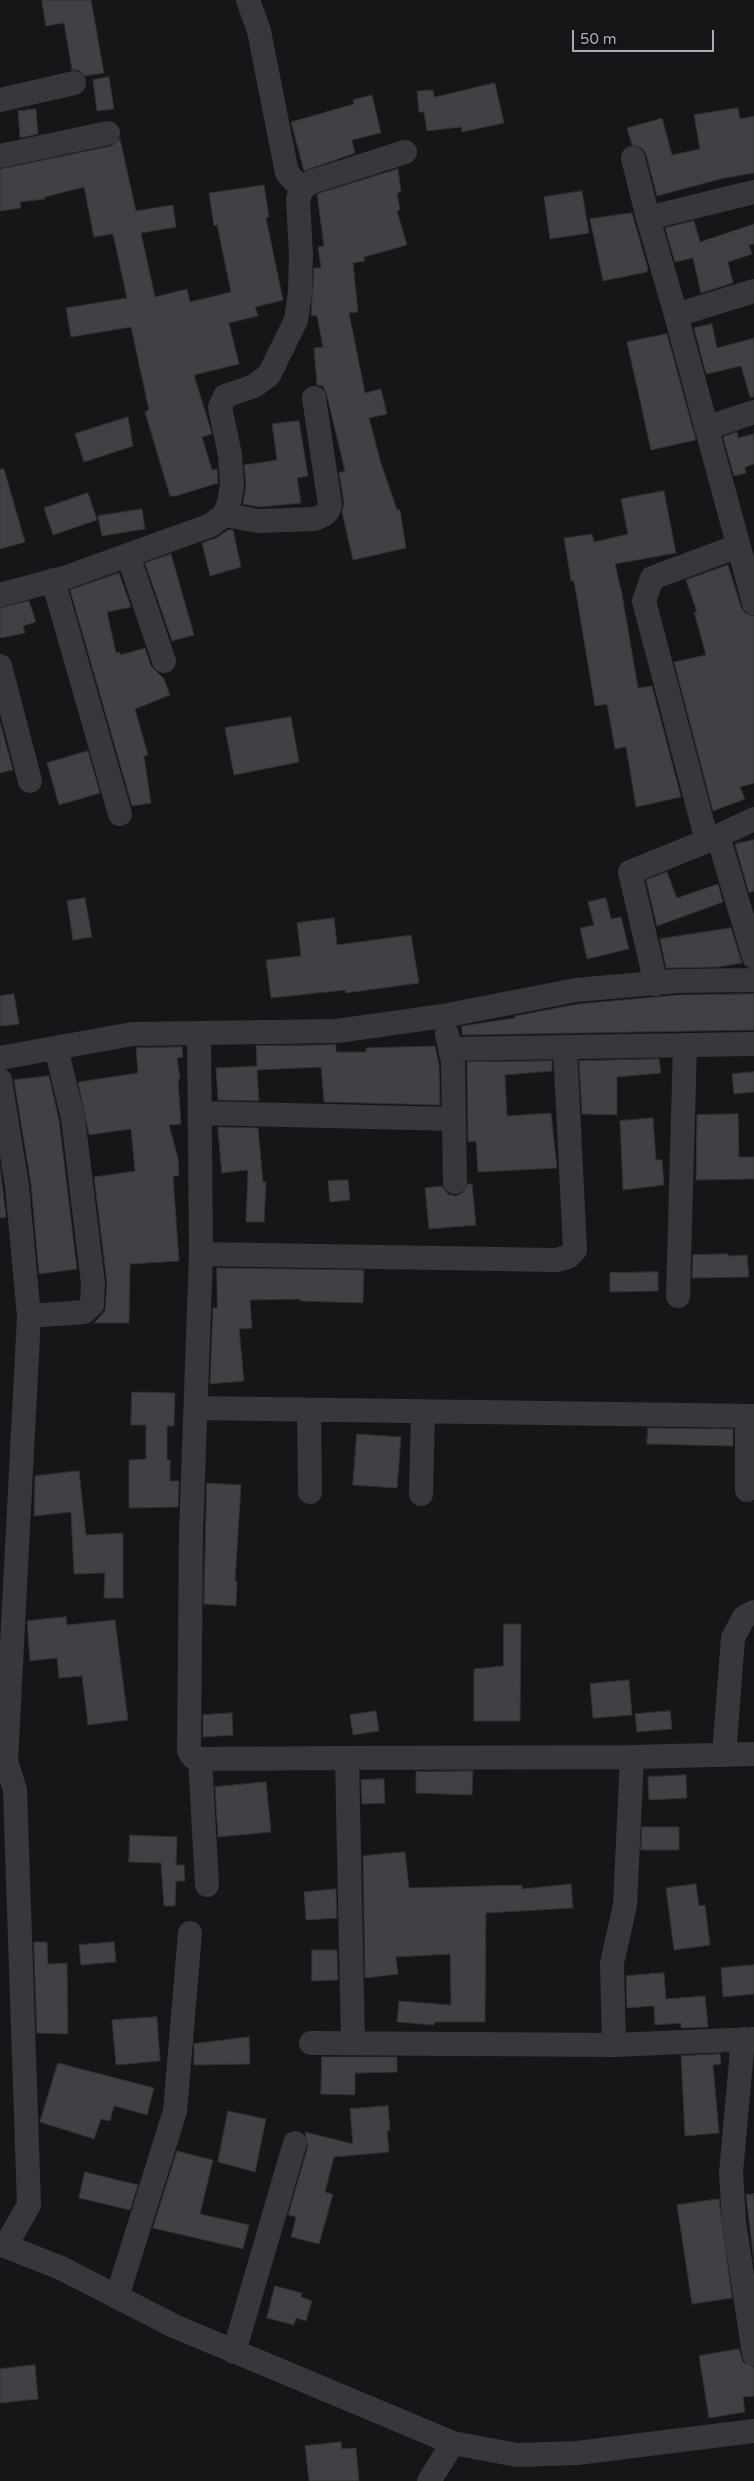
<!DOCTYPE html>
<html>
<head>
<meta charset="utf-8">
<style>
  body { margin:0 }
  #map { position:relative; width:754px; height:2481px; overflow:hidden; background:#161618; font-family:"Varela Round",sans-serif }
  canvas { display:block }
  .scale { position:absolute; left:572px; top:30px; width:142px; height:22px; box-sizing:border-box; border:2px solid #a8adb8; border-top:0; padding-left:6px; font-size:15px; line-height:18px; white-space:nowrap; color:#a8adb8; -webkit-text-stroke:4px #111113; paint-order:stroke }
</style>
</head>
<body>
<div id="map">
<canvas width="754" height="2481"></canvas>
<div class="scale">50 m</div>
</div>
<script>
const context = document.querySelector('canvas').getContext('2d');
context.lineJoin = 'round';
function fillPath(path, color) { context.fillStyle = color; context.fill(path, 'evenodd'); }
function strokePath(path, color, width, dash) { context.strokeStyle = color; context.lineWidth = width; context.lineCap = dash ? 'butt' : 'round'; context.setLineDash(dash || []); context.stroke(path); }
const building = new Path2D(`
  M42,0H91L104,73L85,76L78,70H72L64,23L46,26Z
  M109,77L114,109L97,111L93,80Z
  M495,83L504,123L462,132L461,127L427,131L424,112H419L417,91L433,90L434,97Z
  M372,95L381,133L352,140L355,153L304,171L291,122L354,104L353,100Z
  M738,108L740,119L754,116V173L724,178L657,196L646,154L642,148L632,145L627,128L662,118L672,155L700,149L694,115Z
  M36,109L38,134L20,138L18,111Z
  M120,139L136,211L173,205L176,227L141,233L155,297L187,289L190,302L231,292L217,225L214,226L209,193L264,185L269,217L266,218L283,300L255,307L258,316L229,323L239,364L194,375L212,434L202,437L212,470L217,469L218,483L176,496H170L145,412L149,410L131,327L71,337L66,308L127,298L113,234L94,237L84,187L45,197V199L20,202L21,208L0,211V169L111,146Z
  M398,169L401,192L397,193L400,210L397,211L407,245L364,257L365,261L353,263L358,312L349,313L365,393L381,389L387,414L369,418L380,460L397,510H400L406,548L353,560L342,512L344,503L339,473L345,471L327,396L323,386L317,385L314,348L323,347L317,316L311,315L314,268H321L318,247L324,246L317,194Z
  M582,191L589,233L550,239L544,197Z
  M632,213L648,269L647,272L603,281L590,219Z
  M694,221L700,242L754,224V244L749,245L752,254L728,262L733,283L701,293L693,258L675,262L665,228Z
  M712,324L717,348L754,338V397H750L741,366L706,374L694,328Z
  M667,334L696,440L651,450L627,342Z
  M128,417L133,446L84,462L75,434Z
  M299,421L308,476L297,478L301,503L260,507L243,504L246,484L244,465L277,460L272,424Z
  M737,432L738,438L754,434V464L745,467L746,473L734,476L723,437Z
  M0,469H4L25,542L0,549Z
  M664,491L676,553L615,564L622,594L638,688L652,686L681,797L636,807L626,747L615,749L607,704L595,706L574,581H571L564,538L592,534L594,542L628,534L621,499Z
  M88,493L97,520L53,535L44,508Z
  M142,509L145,529L102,536L98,516Z
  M228,530H233L241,567L210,576L202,543L216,538Z
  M171,554L194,635L172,641L145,563Z
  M728,565L741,607L745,613L754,616V783L740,787L745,799L713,811L674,662L706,655L694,612H697L686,580Z
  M119,573L131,607L107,612L116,653L120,652V655L145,648L151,666L164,679L170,695L135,709L148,755L144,756L151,803L132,806L70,590Z
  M29,601L36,622L23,626L25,633L0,638V608Z
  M291,717L299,762L234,775L225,728Z
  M0,722L13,770L0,773Z
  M88,751L100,793L59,805L47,763Z
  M754,840V891L749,893L735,844Z
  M667,872L677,898L718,884L723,902L657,926L646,880Z
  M85,898L92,937L73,940L67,901Z
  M606,898L611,919L621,917L629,949L587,959L580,928L594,925L588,902Z
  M334,918L337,945L411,935L419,983L346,993L345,990L271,998L266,960L301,956L297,923Z
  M731,928L742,963L718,967L666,968L660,939Z
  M14,994L19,1024L0,1026V996Z
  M754,994V1030L462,1035V1026L515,1018V1016L578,1004L678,995Z
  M336,1045V1052H366V1048L435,1046L439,1064L440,1105L324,1102L321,1067L257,1070L259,1101L218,1100L216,1068L257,1066L256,1046Z
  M182,1047L183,1057L177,1058L180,1079H178L181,1124L169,1125L178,1158L179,1176H173L179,1261L130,1264L129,1323H94L105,1311L107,1283L94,1177L135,1171L131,1129L89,1135L78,1082L138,1073L136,1048Z
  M659,1059L661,1073L617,1077V1115L582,1114L579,1061Z
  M552,1061V1071L505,1075L507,1116L551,1113L557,1168L478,1172L476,1141L468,1142L467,1062Z
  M754,1072V1092L734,1094L732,1074Z
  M49,1076L59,1120L77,1269L39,1274L31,1184L14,1080Z
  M738,1114L739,1157H754V1179L696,1180L697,1115Z
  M653,1118L656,1160H662L664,1185L623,1190L620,1121Z
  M218,1127L258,1128L263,1182H266L264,1222H246L248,1170L222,1173Z
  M0,1167L6,1217L0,1218Z
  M348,1180L350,1200L330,1202L328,1181Z
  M468,1184H472L476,1225L429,1229L425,1188L442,1186L448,1194L456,1196L462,1193Z
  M728,1254V1256L747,1255L749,1277L692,1278L693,1255Z
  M217,1268L364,1270L363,1303L300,1301V1299L250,1300L252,1328L239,1329L244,1381L210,1384L213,1308H217Z
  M658,1272V1291L610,1292V1273Z
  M132,1392L175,1393L174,1426H167V1460H170V1481H179L178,1507L129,1508V1460L146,1459V1425H131Z
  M648,1428L733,1429V1446L647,1444Z
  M357,1434L401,1437L397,1488L353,1485Z
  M79,1471L86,1535L123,1533V1598H104L105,1573L74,1574L71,1512L34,1516L35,1476Z
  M207,1483L241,1485L235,1581H237L236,1606L204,1604Z
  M66,1617L67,1625L115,1620L128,1720L88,1725L82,1676L59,1678L57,1658L30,1661L27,1621Z
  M504,1624H521L520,1721H474V1669L503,1666Z
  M629,1680L632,1715L593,1718L590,1684Z
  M376,1711L379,1731L353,1735L350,1715Z
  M670,1711L672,1729L637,1732L635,1714Z
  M232,1713L233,1735L203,1737V1715Z
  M473,1771L472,1795L416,1793V1772Z
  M686,1775L687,1798L649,1800L648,1777Z
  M384,1779L385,1803L362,1804L361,1780Z
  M266,1782L271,1832L218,1837L215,1787Z
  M642,1827H679V1850H641Z
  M130,1835L177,1837L176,1865H184L185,1881H176L175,1906H164L161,1863L129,1862Z
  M405,1852L409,1888L522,1885V1889L571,1884L573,1908L486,1913L485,2022H435L434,2025L397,2022L399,2001L451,2005L450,1954L396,1957L398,1974L365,1978L363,1856Z
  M696,1884L699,1906L705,1905L710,1945L674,1950L666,1888Z
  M336,1889L337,1918L306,1920L304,1892Z
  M34,1942H47L48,1964L67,1963L68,2034L37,2033Z
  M114,1942L116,1962L81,1965L79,1945Z
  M312,1950H337L338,1980L312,1981Z
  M754,1965V1994L723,1997L721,1968Z
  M664,1973L666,1999L705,1996L708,2027L681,2028V2023L655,2025L654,2006L627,2008L626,1976Z
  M157,2017L160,2061L116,2065L112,2020Z
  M249,2037L250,2064L194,2065V2044Z
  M720,2054L721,2064L713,2065L719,2133L685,2136L681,2056Z
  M322,2057H397V2072L355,2073V2095L321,2094Z
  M58,2063L154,2088L147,2115L114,2106L110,2121L101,2119L94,2139L40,2122Z
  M388,2106L390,2130L387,2131L389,2152L334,2157L325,2192L333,2194L319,2244L291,2237L296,2217L288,2215L308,2146L305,2132L353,2144L350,2109Z
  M228,2111L266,2119L255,2172L218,2162Z
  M177,2151L213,2160L200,2214L249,2225L243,2249L153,2228Z
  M85,2172L138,2185L130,2210L79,2198Z
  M754,2194V2262L746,2195Z
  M719,2199L732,2298L692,2304L677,2205Z
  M275,2286L302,2293L301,2297L312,2301L306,2321L296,2318L294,2325L267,2318Z
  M739,2349L743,2362L754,2367V2396L743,2397L745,2412L709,2418L699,2356Z
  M35,2365L38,2399L0,2403V2369Z
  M341,2442L342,2449L356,2448L359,2481H309L305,2446Z`);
fillPath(building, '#404145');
strokePath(building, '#303034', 1);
strokePath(new Path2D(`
  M248,0L259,31L287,173L302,189
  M0,100L74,83
  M0,156L108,133
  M633,158L648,218L676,315L754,603
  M648,218L754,192
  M676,315L754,291
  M706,428L754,412
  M224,515L259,521L314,519C323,516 328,514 330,505L314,398
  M128,555L164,661
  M53,580L120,814
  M0,595L67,577L128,555L211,525L224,515L229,503L232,485L230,455L220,407L225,396L254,386L269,375L296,320L300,292L301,255L298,199L302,189L311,182L405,152
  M0,666L30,781
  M754,819L718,836L754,957
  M718,836L707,841L644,601L652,578L738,546
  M656,984L630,872L707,841
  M199,1034L201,1254L191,1534L189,1751L193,1757L200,1759L347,1758L353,2043
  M447,1034L453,1062L455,1182
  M450,1049L754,1044
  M0,1058L132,1034L337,1031L443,1016L576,990L677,981L754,980
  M0,1080L17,1186L29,1316L6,1761L15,1790L29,2205L6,2245
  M201,1113L454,1119
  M201,1254L556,1260L568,1257L575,1250L565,1047
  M678,1296L685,1045
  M29,1316L84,1312L92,1305L93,1283L73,1118L56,1048
  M196,1408L754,1416
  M309,1410L310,1492
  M747,1490V1416
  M421,1494L423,1411
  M754,1754L632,1757L625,1905L612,1963L614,2045L754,2039
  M724,1755L733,1638L744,1617L754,1612
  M347,1758L632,1757
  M200,1759L207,1885
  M743,2039L731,2173L734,2222L754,2354
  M311,2043L614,2045
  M0,2244L61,2268L174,2326L453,2443L517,2455L577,2453L754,2431
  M117,2297L175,2111L190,1933
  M234,2352L295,2143
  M429,2481L453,2443`), '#37383d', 24);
</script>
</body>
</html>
